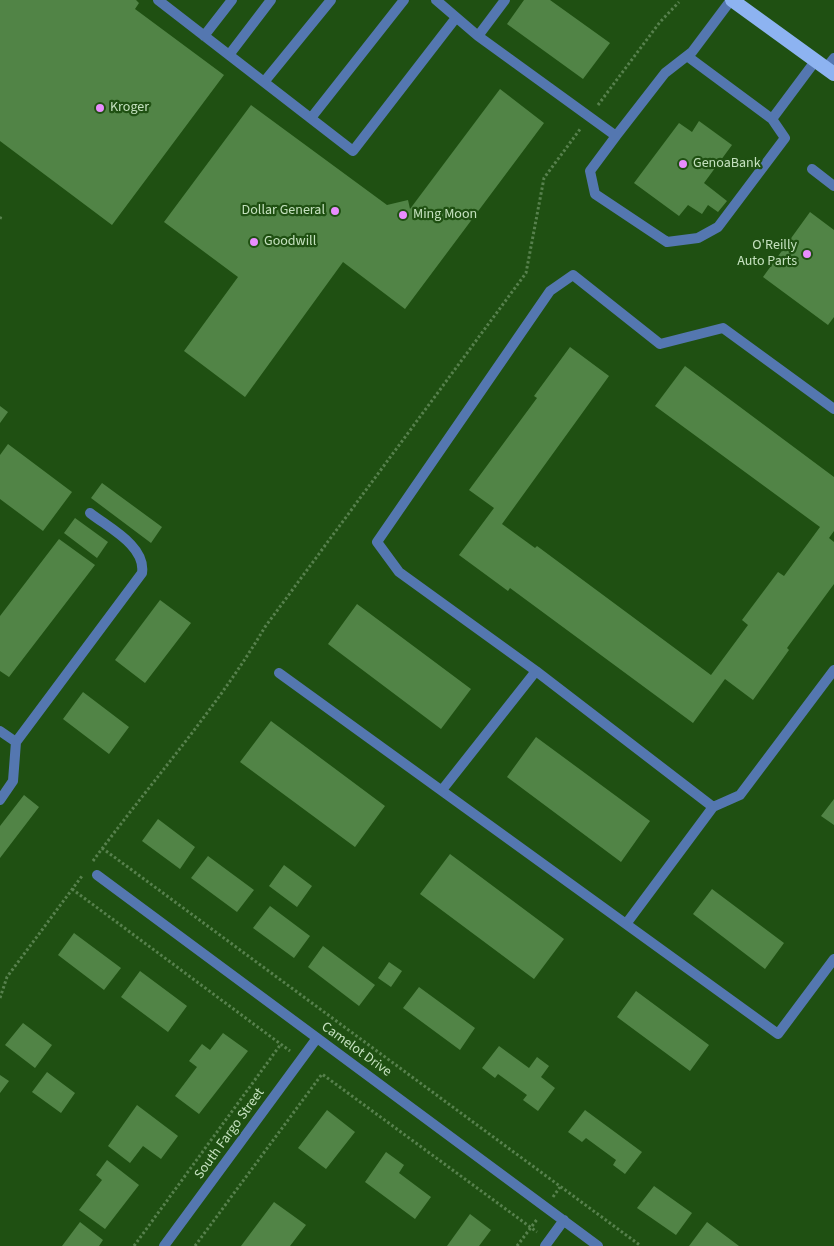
<!DOCTYPE html>
<html>
<head>
<meta charset="utf-8">
<style>
  body { margin:0 }
  canvas { display:block; background:#1f5012 }
</style>
</head>
<body>
<canvas width="834" height="1246"></canvas>
<script>
const context = document.querySelector('canvas').getContext('2d');
context.lineJoin = 'round';
function fillPath(path, color) { context.fillStyle = color; context.fill(path, 'evenodd'); }
function strokePath(path, color, width, dash) { context.strokeStyle = color; context.lineWidth = width; context.lineCap = dash ? 'butt' : 'round'; context.setLineDash(dash || []); context.stroke(path); }
function label(font, color, halo, rows, align = 'center') {
  context.font = font + ' "Source Sans 3",sans-serif'; context.lineWidth = 4.5; context.setLineDash([]); context.textBaseline = 'middle'; context.strokeStyle = halo; context.fillStyle = color; for (const [text, x, y, turn = 0] of rows) {
    context.save(); context.translate(x, y); context.rotate((+turn || 0) * Math.PI / 180); context.textAlign = isNaN(turn) ? turn : align; if (halo) context.strokeText(text, 0, 0); context.fillText(text, 0, 0); context.restore();
  }
}
fillPath(new Path2D(`
  M0,0H136L139,3L135,9L224,75L112,225L0,141Z
  M524,0H550L610,43L583,79L507,24Z
  M500,89L544,123L405,309L343,262L245,397L184,351L238,277L164,222L251,105L387,205L408,200L410,209Z
  M699,121L732,145L704,183L727,201L718,212L708,205L702,214L688,205L679,216L634,183L679,123L692,132Z
  M810,212L834,230V317L828,325L763,277Z
  M570,347L609,376L502,524L535,548L537,546L711,675L748,625L742,620L778,572L784,576L820,527L655,406L685,366L834,477V531L829,538L834,542V584L787,648L789,650L753,700L725,679L693,723L510,588L508,591L459,555L494,508L469,490L537,398L534,396Z
  M0,406L8,412L0,423Z
  M8,444L72,492L43,531L0,499V455Z
  M102,483L162,527L151,543L91,498Z
  M75,518L108,542L97,558L64,533Z
  M59,539L95,565L9,677L0,671V616Z
  M160,600L191,623L145,683L115,660Z
  M357,604L471,689L441,729L328,644Z
  M83,692L129,727L109,754L63,719Z
  M271,721L385,806L355,847L240,762Z
  M536,737L650,821L621,862L507,777Z
  M24,795L39,807L0,858V826Z
  M834,799V825L821,816Z
  M158,819L195,847L180,869L142,841Z
  M450,854L564,939L534,979L420,894Z
  M208,856L254,890L237,912L191,878Z
  M284,865L312,886L297,907L269,886Z
  M712,889L784,943L765,969L693,914Z
  M270,906L310,936L294,958L253,928Z
  M74,933L121,968L104,990L58,955Z
  M323,946L375,985L359,1006L308,967Z
  M389,962L402,971L391,987L378,978Z
  M140,971L187,1006L168,1032L121,997Z
  M419,987L475,1028L460,1050L403,1008Z
  M636,991L709,1045L690,1071L617,1017Z
  M23,1023L52,1045L35,1068L5,1045Z
  M223,1033L248,1051L199,1114L175,1096L197,1067L189,1061L202,1044L210,1050Z
  M499,1046L529,1068L537,1057L549,1066L541,1077L555,1088L538,1111L523,1100L527,1095L498,1074L495,1078L482,1068Z
  M47,1072L75,1093L61,1113L32,1092Z
  M0,1075L9,1081L0,1093Z
  M137,1105L178,1136L161,1159L143,1146L130,1163L108,1146Z
  M327,1110L355,1132L326,1169L298,1148Z
  M585,1110L642,1152L625,1174L613,1165L616,1160L586,1138L582,1142L568,1132Z
  M386,1152L404,1165L399,1173L431,1197L415,1219L365,1182Z
  M107,1160L139,1185L105,1229L79,1210L102,1180L96,1175Z
  M654,1186L692,1213L676,1235L637,1208Z
  M274,1202L306,1225L290,1246H241Z
  M470,1214L491,1230L479,1246H447Z
  M80,1222L103,1240L99,1246H62Z
  M707,1222L739,1246H689Z`), '#518446');
strokePath(new Path2D(`
  M598,105L660,22L679,2
  M0,219L1,216
  M102,848L641,1246
  M93,861C150,783 216,710 265,627L526,273L544,178L581,128
  M72,889L290,1051
  M0,998L7,977L82,876
  M553,1197L560,1187
  M134,1246L281,1044
  M195,1246L322,1074L537,1232
  M517,1246L538,1218`), '#57814d', 3, [2.5, 2.5]);
strokePath(new Path2D(`
  M158,0L353,151L455,19
  M436,0L478,36
  M505,0L478,36L616,136L665,73L692,52L731,0
  M204,36L232,0
  M229,55L271,0
  M687,56L772,119
  M826,68L834,58
  M264,82L331,0
  M311,118L404,0
  M616,136L590,171L595,194L667,242L698,238L718,227L785,138L772,119L816,60
  M812,169L834,186
  M536,671L399,572L377,542L550,291L573,275L660,344L723,328L834,409
  M279,673L778,1034L834,959
  M0,731L16,742
  M442,790L536,671L713,807
  M0,800L13,781L16,742L142,573C146,546 109,528 90,513
  M626,924L713,807L740,795L834,670`), '#5477b0', 10);
strokePath(new Path2D(`
  M97,875L598,1246
  M164,1246L317,1038
  M545,1246L564,1220`), '#5477b0', 10);
strokePath(new Path2D(`
  M732,0L834,74`), '#8db3f1', 14);
for (const [x, y, r, color] of [
  [100,108,5,"#e98dfe"],
  [683,164,5,"#e98dfe"],
  [335,211,5,"#e98dfe"],
  [403,215,5,"#e98dfe"],
  [254,242,5,"#e98dfe"],
  [807,254,5,"#e98dfe"]
]) { const dot = new Path2D(); dot.arc(x, y, r, 0, 2 * Math.PI); context.fillStyle = color; context.fill(dot); strokePath(dot, '#1f5012', 2); }
label('14px', '#c5e1bf', '#1f5012', [
  ["Kroger",110,108],
  ["GenoaBank",693,164],
  ["Dollar General",325,211,"right"],
  ["Ming Moon",413,215],
  ["Goodwill",264,242],
  ["O'Reilly",797,246,"right"],
  ["Auto Parts",797,262,"right"]
], 'left');
label('14px', '#c5e1bf', '#1f5012', [
  ["Camelot Drive",356,1050,36],
  ["South Fargo Street",230,1134,-54]
]);
</script>
</body>
</html>
